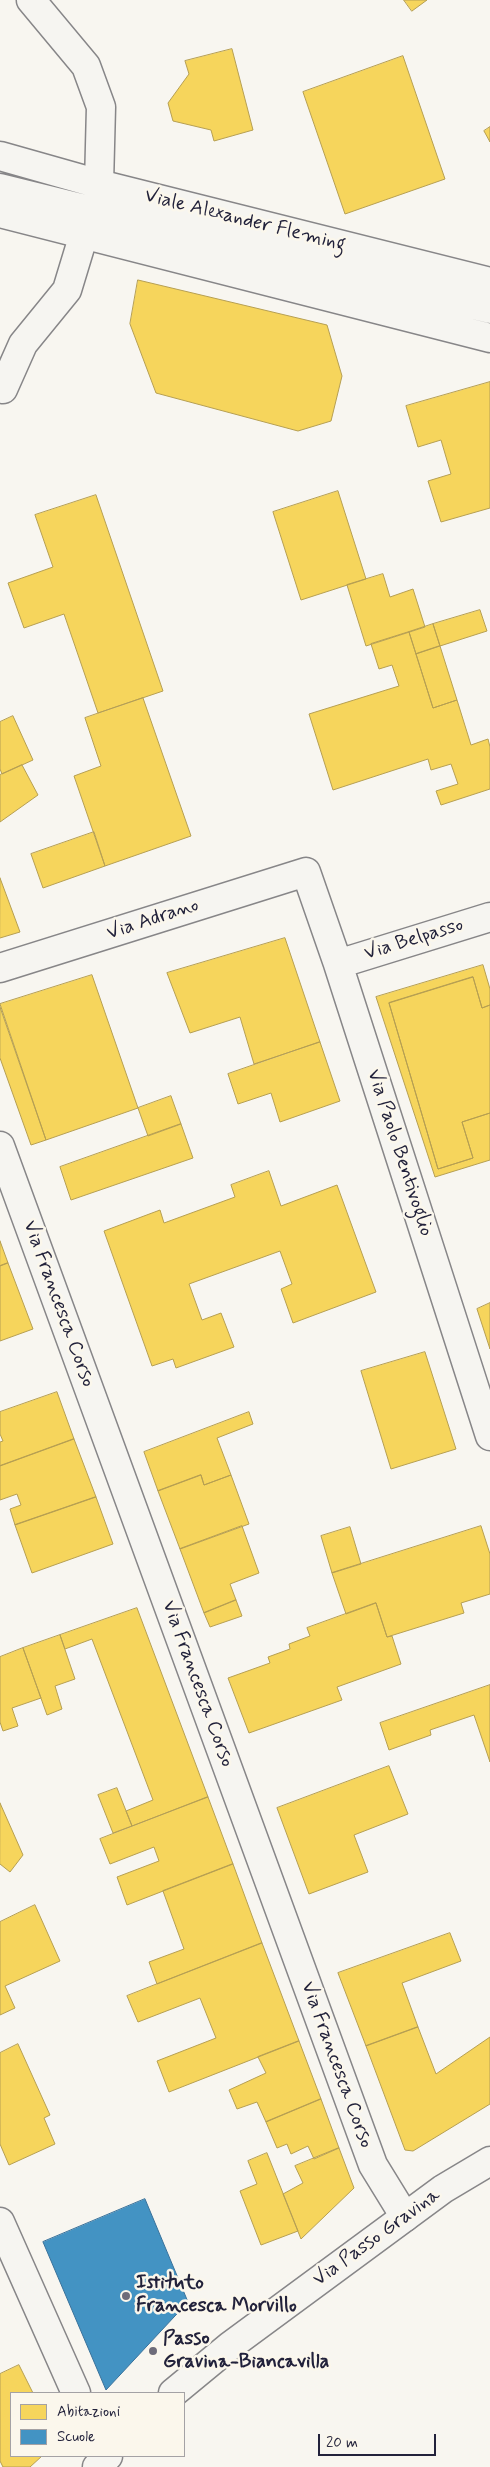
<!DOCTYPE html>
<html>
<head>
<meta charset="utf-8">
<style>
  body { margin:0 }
  #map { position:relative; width:490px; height:2467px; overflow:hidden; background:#f8f6f0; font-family:Mynerve,sans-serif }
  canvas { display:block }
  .legend { position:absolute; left:10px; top:2392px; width:175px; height:65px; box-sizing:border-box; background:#fbf7ec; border:1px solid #a4a2a5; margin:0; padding:6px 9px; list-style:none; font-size:15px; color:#22223b }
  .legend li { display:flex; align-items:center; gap:10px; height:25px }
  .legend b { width:25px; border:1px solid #a4a2a5 }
  .scale { position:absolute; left:318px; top:2434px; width:118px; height:22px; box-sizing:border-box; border:2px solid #22223b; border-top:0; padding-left:6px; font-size:15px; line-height:18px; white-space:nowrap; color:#22223b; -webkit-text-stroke:4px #fbf7ec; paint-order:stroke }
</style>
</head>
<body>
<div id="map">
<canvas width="490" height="2467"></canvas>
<ul class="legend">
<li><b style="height:14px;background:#f6d55c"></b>Abitazioni</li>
<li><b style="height:14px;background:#4393c3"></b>Scuole</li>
</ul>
<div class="scale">20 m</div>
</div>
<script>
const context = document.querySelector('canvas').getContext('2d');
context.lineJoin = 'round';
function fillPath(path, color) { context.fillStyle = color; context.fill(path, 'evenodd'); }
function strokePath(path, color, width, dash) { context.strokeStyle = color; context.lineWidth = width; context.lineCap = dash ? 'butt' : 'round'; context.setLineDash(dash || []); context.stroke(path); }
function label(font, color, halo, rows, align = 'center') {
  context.font = font + ' Mynerve,sans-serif'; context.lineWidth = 5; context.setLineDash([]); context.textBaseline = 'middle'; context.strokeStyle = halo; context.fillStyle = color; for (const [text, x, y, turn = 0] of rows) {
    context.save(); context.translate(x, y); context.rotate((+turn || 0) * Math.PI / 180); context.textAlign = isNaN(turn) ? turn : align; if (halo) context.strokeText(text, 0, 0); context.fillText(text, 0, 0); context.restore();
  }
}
const homes = new Path2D(`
  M404,0H427L412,11Z
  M232,49L253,130L214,141L211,130L173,121L168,103L189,74L185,61Z
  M403,56L445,179L345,214L303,92Z
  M490,127V142L484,131Z
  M138,280L327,325L342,376L331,421L298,431L156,393L130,324Z
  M490,382V508L441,522L428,481L451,474L441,440L418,447L406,406Z
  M338,491L366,579L301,600L273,512Z
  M96,495L163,691L98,713L64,614L24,628L8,583L53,567L35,515Z
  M383,574L390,597L413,589L425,627L366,646L347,585Z
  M480,610L487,631L440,646L433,624Z
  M433,624L440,646L416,654L409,632Z
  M409,632L433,708L457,700L471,745L488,739L490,747V789L441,805L436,791L458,784L451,764L431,770L428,759L333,790L309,714L399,686L392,665L379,669L371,644Z
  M440,646L457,700L433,708L416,654Z
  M143,698L191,836L105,866L74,776L101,766L85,718Z
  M13,716L33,760L2,774L0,769V722Z
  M22,765L38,795L0,822V775Z
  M94,832L105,866L43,888L31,854Z
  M0,878L20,932L0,938Z
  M285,938L320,1042L254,1064L240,1017L190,1033L167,973Z
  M483,965L490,989V1005L482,1008L473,977L389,1003L438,1169L473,1158L462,1122L490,1113V1160L435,1177L376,997Z
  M92,975L138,1108L46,1140L0,1004Z
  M473,977L482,1008L490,1005V1113L462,1122L473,1158L438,1169L389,1003Z
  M0,1007L46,1140L31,1145L0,1058Z
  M320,1042L340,1101L280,1122L271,1093L238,1104L228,1074Z
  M171,1096L181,1124L148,1136L138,1108Z
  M181,1124L193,1158L71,1200L60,1167Z
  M269,1171L281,1206L337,1185L376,1292L293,1323L281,1289L292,1284L280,1251L189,1284L202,1320L221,1313L234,1347L176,1368L173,1359L152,1366L104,1231L160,1210L164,1223L235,1197L231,1185Z
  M0,1241L8,1263L0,1266Z
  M8,1263L33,1329L0,1341V1266Z
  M490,1303V1349L477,1309Z
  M425,1352L456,1449L391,1469L361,1371Z
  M57,1392L74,1439L0,1466V1442L3,1441L0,1434V1412Z
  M249,1412L253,1424L217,1438L231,1475L204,1485L201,1475L158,1491L144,1452Z
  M74,1439L96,1497L15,1525L10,1509L21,1505L17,1494L0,1500V1466Z
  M201,1475L204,1485L231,1475L249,1524L180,1549L158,1491Z
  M96,1497L113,1544L32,1573L15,1525Z
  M242,1526L259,1573L230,1584L236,1600L204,1613L180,1549Z
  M481,1526L490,1554V1594L461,1603L464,1613L387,1637L376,1603L346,1614L332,1573Z
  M350,1527L361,1564L332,1573L321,1536Z
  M236,1600L242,1616L210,1627L204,1613Z
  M376,1603L387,1637L392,1636L401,1664L337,1687L342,1700L249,1733L228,1678L270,1663L268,1657L290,1649L289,1644L310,1636L307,1628Z
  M137,1608L208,1797L132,1826L126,1811L153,1800L92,1639L65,1649L60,1635Z
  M60,1635L75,1679L55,1686L62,1709L47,1715L23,1648Z
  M23,1648L41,1698L12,1708L18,1726L3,1731L0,1722V1657Z
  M490,1685V1762L474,1715L430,1730L431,1735L389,1750L380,1723Z
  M389,1766L408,1814L354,1835L368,1872L309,1894L277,1808Z
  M117,1788L132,1826L113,1833L98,1795Z
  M208,1797L233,1864L127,1905L117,1877L159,1861L154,1847L110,1864L100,1839Z
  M0,1803L23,1855L10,1872L0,1864Z
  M233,1864L262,1943L157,1984L149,1962L184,1949L163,1891Z
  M35,1905L60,1961L5,1986L15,2008L0,2015V1922Z
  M450,1933L461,1961L402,1983L418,2027L366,2046L338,1973Z
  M262,1943L299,2041L169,2092L157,2061L216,2038L200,1998L138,2022L127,1996Z
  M418,2027L436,2074L490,2037V2104L413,2151L405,2150L366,2046Z
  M299,2041L321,2099L266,2122L257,2102L237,2109L229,2090L266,2073L258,2057Z
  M18,2044L50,2115L44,2118L55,2144L9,2165L0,2144V2053Z
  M321,2099L339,2148L314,2159L308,2146L291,2154L287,2144L277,2148L266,2122Z
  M339,2148L354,2188L301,2239L283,2194L303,2183L295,2166Z
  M267,2153L298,2231L261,2245L240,2191L257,2184L248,2161Z
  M19,2365L33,2393H11V2456H42L30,2467H3L0,2461V2374Z`);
fillPath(homes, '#f6d55c');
strokePath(homes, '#b69f52', 1);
const schools = new Path2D(`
  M145,2199L188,2302L106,2390L43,2242Z`);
fillPath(schools, '#4393c3');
strokePath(schools, '#39719a', 1);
const minor = new Path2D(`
  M31,0L86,66L101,107L99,184
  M3,389L23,344L67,290L84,234
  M338,964L490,917
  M0,968L306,872L338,964L490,1436
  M0,1146L373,2165L405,2217
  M0,2222L76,2393`);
const major = new Path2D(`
  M0,156L99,184L490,282
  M0,188L490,309
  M0,213L490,338
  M173,2393L230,2346L443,2189L490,2161
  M97,2467L108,2456`);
strokePath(minor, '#878688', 31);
strokePath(major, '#878688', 31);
strokePath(minor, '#f6f5f1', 28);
strokePath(major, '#f6f5f1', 28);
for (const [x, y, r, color] of [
  [126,2296,5,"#6d6c7a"],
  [153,2351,5,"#6d6c7a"]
]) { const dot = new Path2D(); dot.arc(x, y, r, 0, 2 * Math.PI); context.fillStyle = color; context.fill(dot); strokePath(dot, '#fbf7ec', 2); }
label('20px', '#22223b', '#fbf7ec', [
  ["Viale Alexander Fleming",245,221,14],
  ["Via Adrano",153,920,-18],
  ["Via Belpasso",414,940,-17],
  ["Via Paolo Bentivoglio",399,1153,72],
  ["Via Francesca Corso",58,1304,70],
  ["Via Francesca Corso",197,1684,70],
  ["Via Francesca Corso",336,2065,70],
  ["Via Passo Gravina",377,2238,-36]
]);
label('bold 20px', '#22223b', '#fbf7ec', [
  ["Istituto",136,2284],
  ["Francesca Morvillo",136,2307],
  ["Passo",163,2340],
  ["Gravina-Biancavilla",163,2363]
], 'left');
</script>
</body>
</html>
